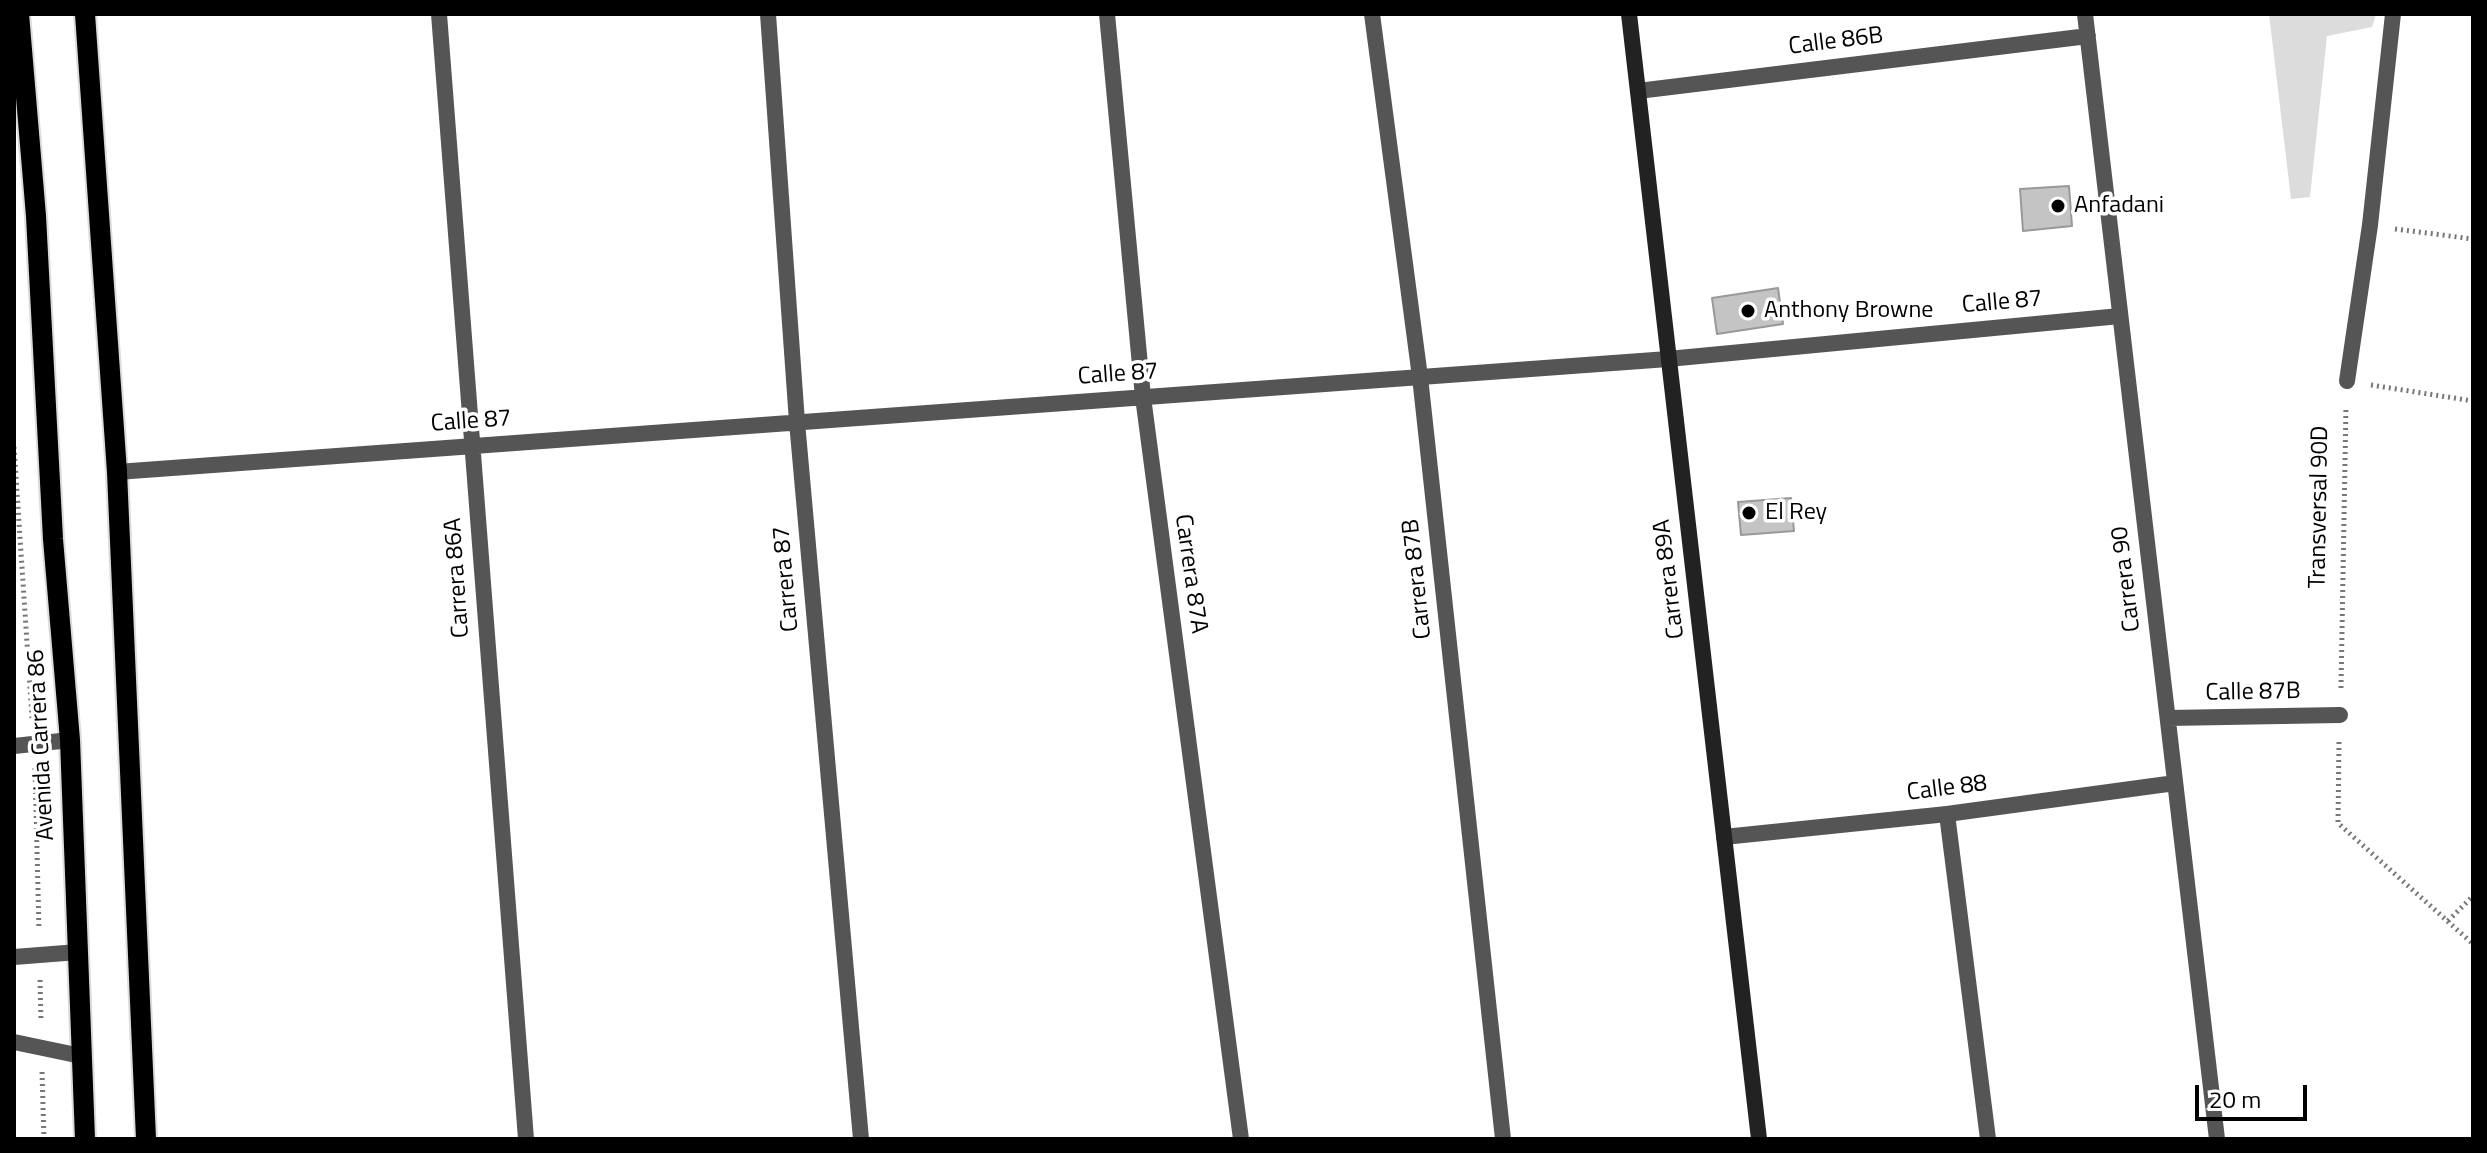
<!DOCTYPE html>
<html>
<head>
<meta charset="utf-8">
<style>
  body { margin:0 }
  #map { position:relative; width:2487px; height:1153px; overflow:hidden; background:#fff; font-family:"Titillium Web",sans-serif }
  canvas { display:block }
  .frame { position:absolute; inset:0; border:16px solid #000; pointer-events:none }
  .scale { position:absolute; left:2195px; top:1085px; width:112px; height:36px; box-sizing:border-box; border:4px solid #000; border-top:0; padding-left:10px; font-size:24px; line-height:28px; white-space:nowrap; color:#000; -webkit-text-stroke:6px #fff; paint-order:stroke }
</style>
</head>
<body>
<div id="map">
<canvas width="2487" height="1153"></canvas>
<div class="frame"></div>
<div class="scale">20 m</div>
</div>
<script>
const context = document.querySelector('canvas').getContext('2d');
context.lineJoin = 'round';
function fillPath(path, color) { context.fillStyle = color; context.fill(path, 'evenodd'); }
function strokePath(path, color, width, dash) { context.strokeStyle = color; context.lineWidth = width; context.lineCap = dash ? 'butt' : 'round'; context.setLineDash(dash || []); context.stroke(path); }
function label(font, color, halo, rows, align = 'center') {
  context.font = font + ' "Titillium Web",sans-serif'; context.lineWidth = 7; context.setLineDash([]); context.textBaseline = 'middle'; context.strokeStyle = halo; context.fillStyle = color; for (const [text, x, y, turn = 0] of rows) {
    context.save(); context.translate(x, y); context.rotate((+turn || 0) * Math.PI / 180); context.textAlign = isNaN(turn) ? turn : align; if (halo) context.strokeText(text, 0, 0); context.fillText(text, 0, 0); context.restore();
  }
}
fillPath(new Path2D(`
  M2269,14H2376L2372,27L2327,36L2310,197L2291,199Z`), '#dcdcdc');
const building = new Path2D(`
  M2069,186L2072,226L2023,231L2020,189Z
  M1778,288L1783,324L1717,334L1712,298Z
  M1791,498L1794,531L1741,535L1738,502Z`);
fillPath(building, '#c4c4c4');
strokePath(building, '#999', 2);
const primary = new Path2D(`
  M19,14L36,216L53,539L70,740L85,1139
  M85,14L117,472L146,1139`);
strokePath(primary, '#dbdbdb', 24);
strokePath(new Path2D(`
  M2395,229L2473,239
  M2371,385L2473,401
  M14,447L32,718
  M2341,688L2346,406
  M2339,742L2338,823L2473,944
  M35,768L39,930
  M2448,921L2473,896
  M40,980L41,1022
  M42,1072L44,1139`), '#777', 5, [2, 4]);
strokePath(new Path2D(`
  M1947,814L1988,1139
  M14,957L78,952
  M14,1042L81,1056`), '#555', 16);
strokePath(new Path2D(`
  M439,14L526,1139
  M768,14L797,422L861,1139
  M1107,14L1143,397L1241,1139
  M1372,14L1420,377L1503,1139
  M2085,14L2217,1139
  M1638,91L2088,36
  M2347,381L2370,225L2393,14
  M117,472L1668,359L2120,316
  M2168,718L2340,715
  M14,746L70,740
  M1724,837L1947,814L2175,783`), '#555', 16);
strokePath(new Path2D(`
  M1629,14L1759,1139`), '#222', 16);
strokePath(primary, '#000', 20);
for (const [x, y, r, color] of [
  [2058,206,8,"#000"],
  [1748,311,8,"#000"],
  [1749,513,8,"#000"]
]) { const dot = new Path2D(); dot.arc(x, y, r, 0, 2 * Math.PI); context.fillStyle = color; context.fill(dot); strokePath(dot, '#fff', 3); }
label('24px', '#000', '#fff', [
  ["Calle 86B",1836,42,-7],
  ["Calle 87",2002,303,-5],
  ["Calle 87",1118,375,-4],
  ["Calle 87",471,422,-4],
  ["Transversal 90D",2320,507,-89],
  ["Carrera 87A",1190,574,82],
  ["Carrera 86A",458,578,-94],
  ["Carrera 87",787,579,-95],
  ["Carrera 87B",1418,579,-96],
  ["Carrera 89A",1670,579,-97],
  ["Carrera 90",2127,579,-97],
  ["Calle 87B",2253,693,-1],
  ["Avenida Carrera 86",42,745,-93],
  ["Calle 88",1947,789,-7]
]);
label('24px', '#000', '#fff', [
  ["Anfadani",2074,206],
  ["Anthony Browne",1764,311],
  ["El Rey",1765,513]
], 'left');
</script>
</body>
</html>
